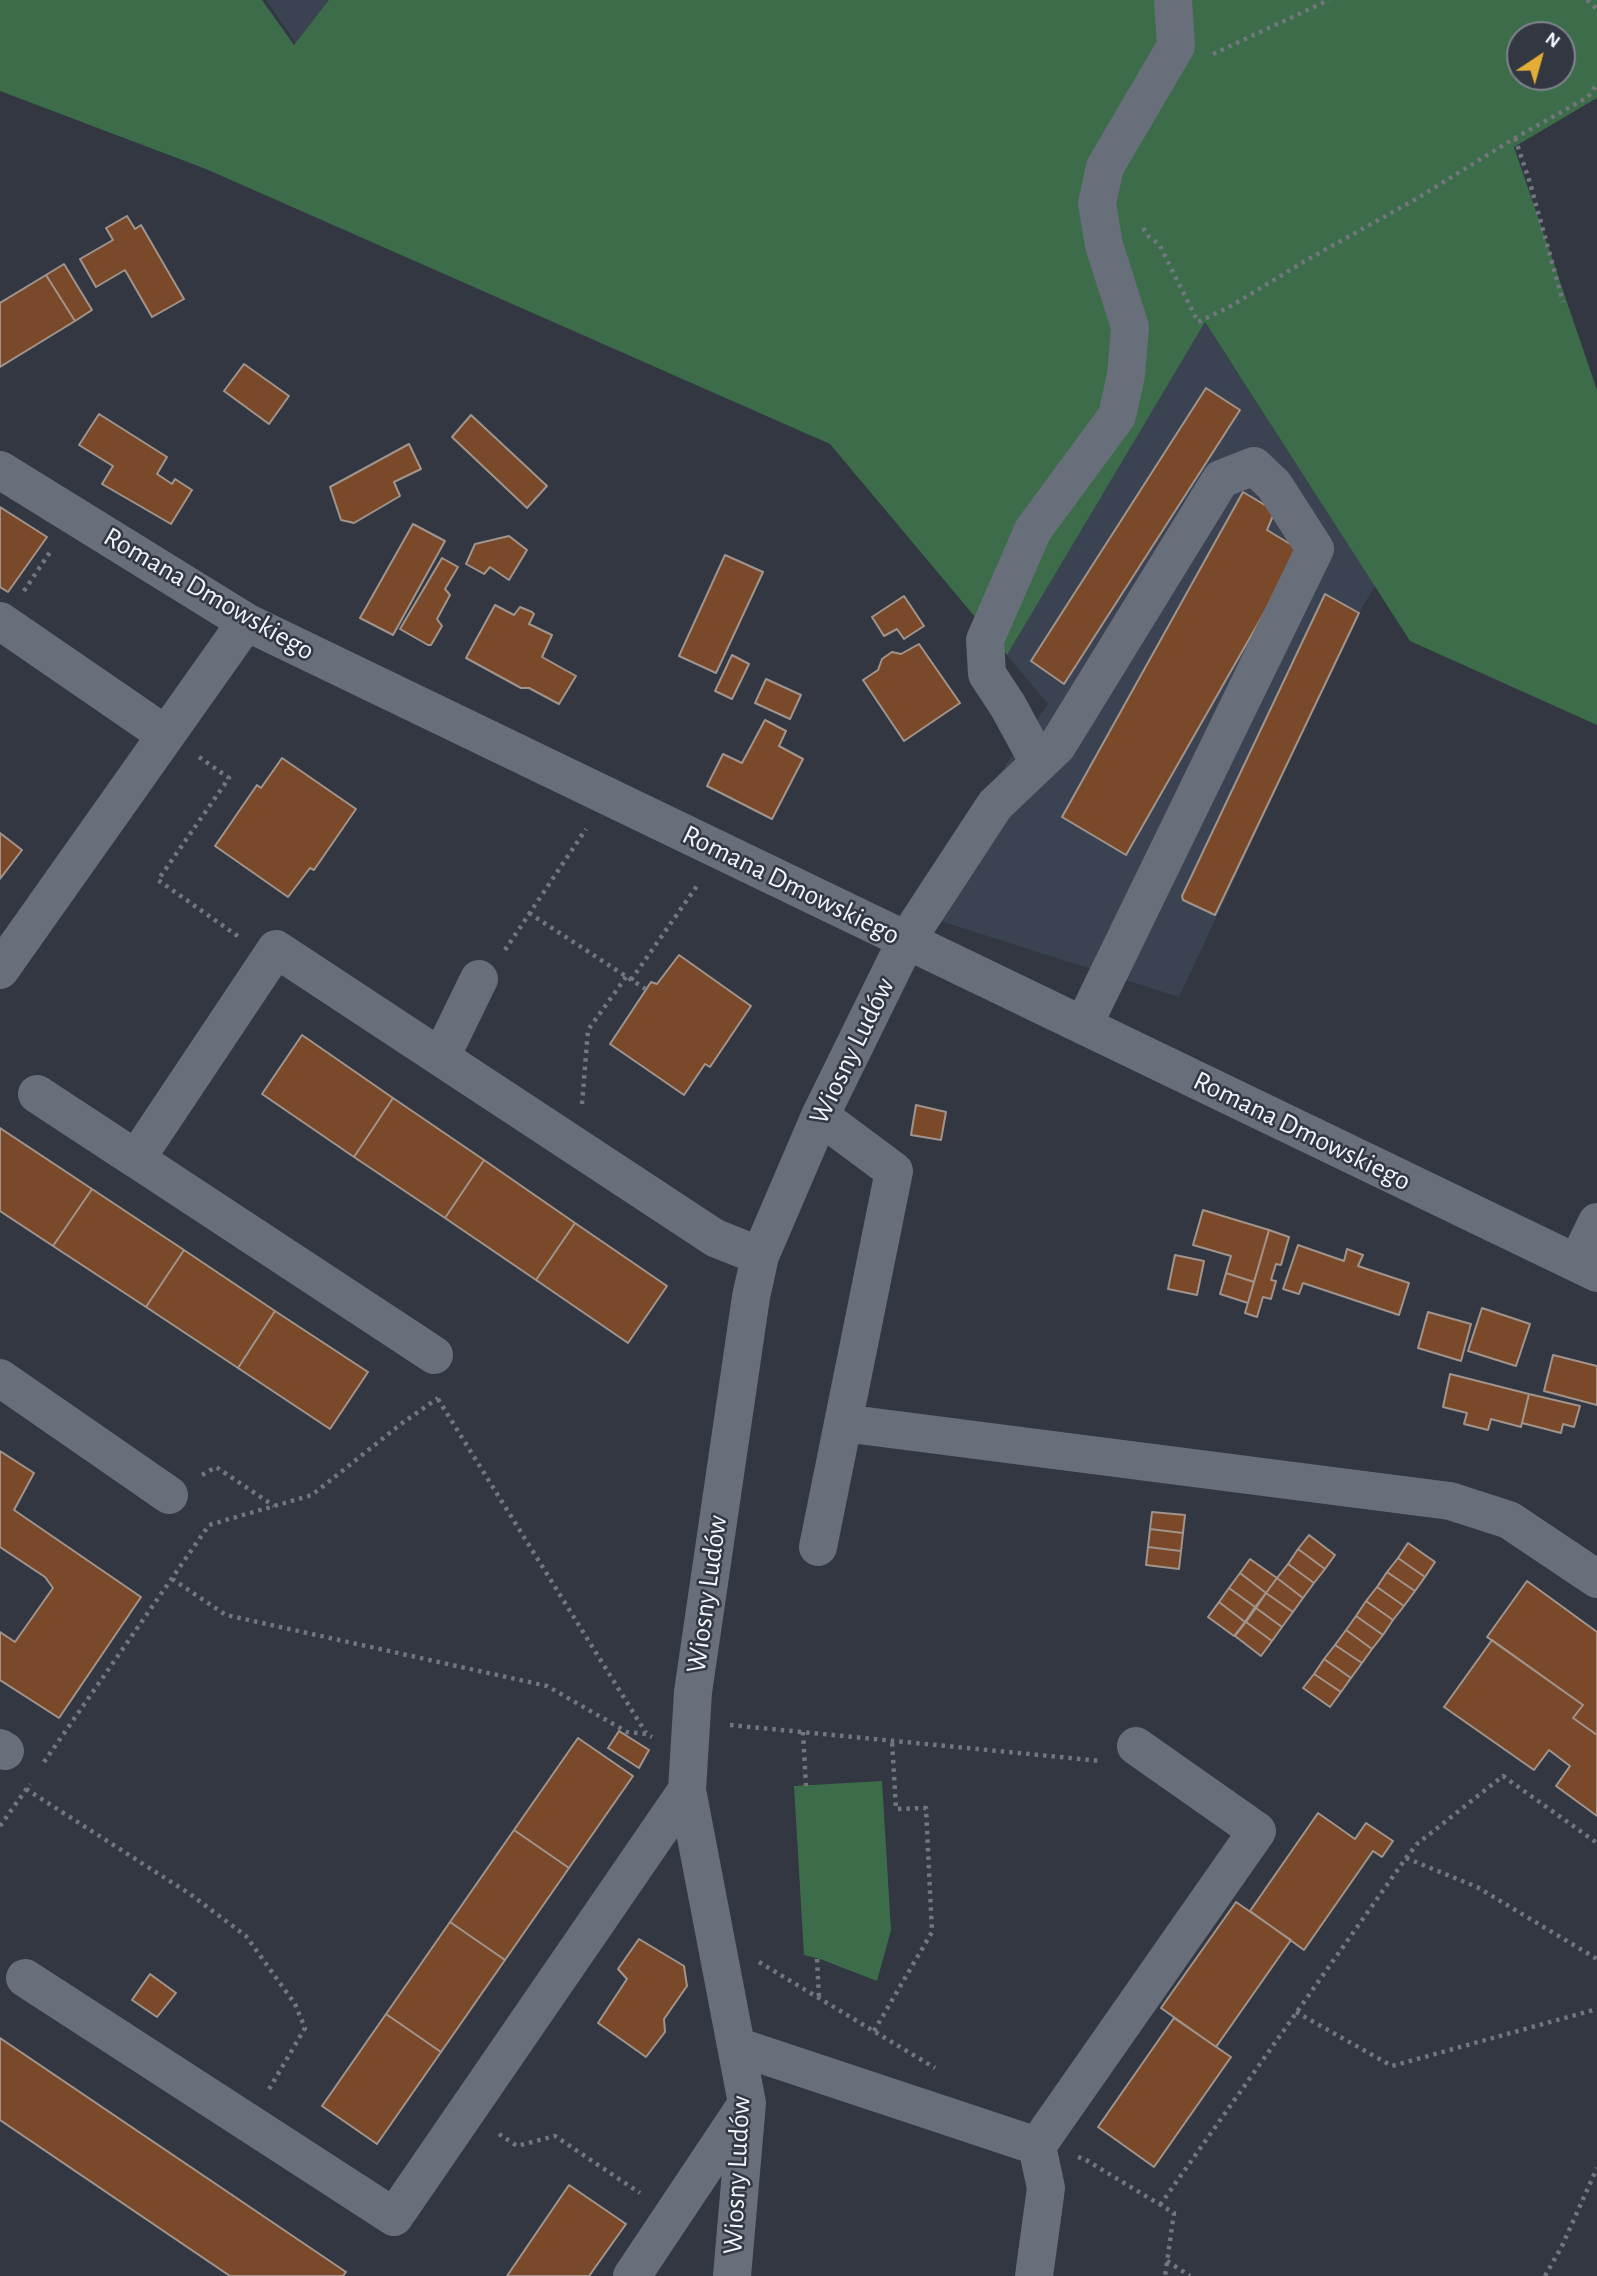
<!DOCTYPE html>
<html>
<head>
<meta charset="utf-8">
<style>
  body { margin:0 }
  #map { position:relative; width:1597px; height:2276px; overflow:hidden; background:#323742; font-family:"Alegreya Sans",sans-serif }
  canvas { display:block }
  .north { position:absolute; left:1506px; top:21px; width:70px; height:70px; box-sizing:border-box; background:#323742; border:2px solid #7f838c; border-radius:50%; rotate:36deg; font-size:19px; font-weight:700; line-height:28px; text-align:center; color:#f2f5fc }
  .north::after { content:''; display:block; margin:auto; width:24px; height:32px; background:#e3ae35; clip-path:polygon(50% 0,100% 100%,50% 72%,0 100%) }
</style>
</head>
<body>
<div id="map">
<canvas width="1597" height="2276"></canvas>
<div class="north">N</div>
</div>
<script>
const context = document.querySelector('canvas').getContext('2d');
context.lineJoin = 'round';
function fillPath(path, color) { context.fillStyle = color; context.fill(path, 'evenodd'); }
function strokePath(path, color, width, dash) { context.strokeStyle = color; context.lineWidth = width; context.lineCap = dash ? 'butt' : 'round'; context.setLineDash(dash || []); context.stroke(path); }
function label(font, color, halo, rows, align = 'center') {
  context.font = font + ' "Alegreya Sans",sans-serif'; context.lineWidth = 5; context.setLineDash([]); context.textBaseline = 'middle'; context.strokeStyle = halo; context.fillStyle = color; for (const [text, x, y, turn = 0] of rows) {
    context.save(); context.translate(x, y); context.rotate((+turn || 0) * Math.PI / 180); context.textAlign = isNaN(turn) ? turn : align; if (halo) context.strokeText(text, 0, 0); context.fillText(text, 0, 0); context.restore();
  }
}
fillPath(new Path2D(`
  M266,0H330L296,43Z
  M1204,321L1375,586L1359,613L1179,997L906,910L1048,704L1007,655Z`), '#3b4352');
fillPath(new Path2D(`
  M0,0H262L294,45L329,0H1597V98L1514,147L1597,390V725L1410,641L1205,322L1007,655L830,444L206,169L0,91ZM1520,35H1562V77H1520Z
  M882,1781L891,1930L877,1981L820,1959L804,1955L794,1786Z`), '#3c6c49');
const building = new Path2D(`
  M127,216L135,229L141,225L184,299L152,317L125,270L96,287L80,259L113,240L106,228Z
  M64,264L92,310L75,321L46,275Z
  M46,275L75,321L0,367V303Z
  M244,364L289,396L269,424L224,391Z
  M1206,388L1240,410L1064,684L1031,661Z
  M99,414L167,457L157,474L172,484L175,479L192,490L171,524L102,484L113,466L79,445Z
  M471,415L547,486L527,508L452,437Z
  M409,444L421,469L394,482L400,496L354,523L341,520L330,487Z
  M1243,492L1275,511L1267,530L1300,550L1126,855L1062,817Z
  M0,507L47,537L8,592L0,587Z
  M413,524L445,541L393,635L360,618Z
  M509,536L527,550L509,580L490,567L484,574L466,564L475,544Z
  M725,555L763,572L716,673L679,656Z
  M442,558L458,567L445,589L450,595L437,619L442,626L431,645H428L400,629Z
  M1325,594L1359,613L1215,915L1183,900L1182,896Z
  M904,596L924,626L904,639L897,629L884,636L872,617Z
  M495,605L514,615L520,607L532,612L534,614L529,624L552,635L542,657L576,676L559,704L529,688H521L466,658Z
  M919,644L960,703L904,741L863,680L878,670L882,659L892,652L901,654Z
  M732,655L749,664L732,699L715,691Z
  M766,679L801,695L790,719L755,703Z
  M765,720L786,731L779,746L803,759L772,819L707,786L723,754L742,763Z
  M282,758L356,809L314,870L310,868L288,897L215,846L257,785L261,788Z
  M0,833L22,850L0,879Z
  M679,955L751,1006L710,1067L705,1064L684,1095L610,1044L651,982L657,984Z
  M302,1035L393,1098L354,1157L262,1094Z
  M393,1098L484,1160L445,1218L354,1157Z
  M916,1105L946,1112L941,1140L911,1135Z
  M0,1128L92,1189L53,1246L0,1211Z
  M484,1160L575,1223L536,1280L445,1218Z
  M92,1189L184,1250L146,1307L53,1246Z
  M1203,1210L1269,1230L1254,1282L1226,1273L1231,1256L1193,1245Z
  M575,1223L667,1286L628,1343L536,1280Z
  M1269,1230L1289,1237L1281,1265L1276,1264L1271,1280L1276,1281L1271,1299L1263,1297L1257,1317L1245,1313Z
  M1298,1245L1344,1261L1347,1249L1363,1255L1358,1266L1409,1283L1399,1315L1303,1283L1299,1294L1283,1289Z
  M184,1250L275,1311L238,1368L146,1307Z
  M1175,1255L1204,1261L1197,1295L1168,1289Z
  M1226,1273L1254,1282L1248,1303L1220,1294Z
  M1482,1308L1530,1324L1516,1366L1468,1351Z
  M275,1311L368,1372L330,1429L238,1368Z
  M1428,1312L1471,1324L1461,1361L1418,1348Z
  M1553,1355L1597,1366V1405L1544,1391Z
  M1450,1374L1529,1394L1521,1427L1491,1419L1488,1430L1464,1424L1467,1413L1443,1407Z
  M1529,1394L1580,1406L1574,1427L1563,1424L1561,1433L1522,1423Z
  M0,1451L34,1473L14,1510L141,1597L59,1718L0,1680V1632L15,1642L53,1588L45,1577L0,1547Z
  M1152,1512L1185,1515L1183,1533L1150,1529Z
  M1150,1529L1183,1533L1181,1551L1148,1547Z
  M1309,1535L1335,1555L1325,1569L1298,1549Z
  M1408,1543L1435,1562L1425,1577L1398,1558Z
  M1148,1547L1181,1551L1179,1569L1146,1565Z
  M1298,1549L1325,1569L1314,1583L1288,1564Z
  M1398,1558L1425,1577L1415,1591L1387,1572Z
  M1250,1559L1277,1578L1266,1593L1240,1573Z
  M1288,1564L1314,1583L1303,1598L1277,1578Z
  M1387,1572L1415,1591L1404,1606L1377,1587Z
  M1240,1573L1266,1593L1255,1607L1229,1588Z
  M1277,1578L1303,1598L1293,1612L1266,1593Z
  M1527,1581L1597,1632V1735L1573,1718L1583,1705L1487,1637Z
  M1377,1587L1404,1606L1393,1620L1366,1601Z
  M1229,1588L1255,1607L1245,1622L1219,1602Z
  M1266,1593L1293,1612L1282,1627L1256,1608Z
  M1366,1601L1393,1620L1383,1635L1356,1616Z
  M1219,1602L1245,1622L1234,1636L1208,1617Z
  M1256,1608L1282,1627L1272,1641L1246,1622Z
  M1356,1616L1383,1635L1372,1649L1346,1630Z
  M1246,1622L1272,1641L1261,1656L1235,1636Z
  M1346,1630L1372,1649L1362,1663L1335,1645Z
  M1492,1640L1583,1705L1573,1718L1597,1735V1816L1556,1786L1570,1766L1549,1750L1534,1770L1444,1707Z
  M1335,1645L1362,1663L1351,1678L1324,1659Z
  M1324,1659L1351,1678L1341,1692L1314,1674Z
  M1314,1674L1341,1692L1330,1707L1303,1688Z
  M619,1731L649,1750L639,1768L608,1748Z
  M578,1738L633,1776L569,1868L514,1830Z
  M1318,1813L1355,1839L1366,1823L1393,1841L1382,1857L1373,1851L1304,1950L1250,1911Z
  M514,1830L569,1868L505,1960L450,1922Z
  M1236,1902L1291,1940L1216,2047L1161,2008Z
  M450,1922L505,1960L441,2052L386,2014Z
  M639,1939L684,1966L687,1986L664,2019L665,2032L646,2057L598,2023L627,1979L618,1969Z
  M150,1974L176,1993L157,2017L132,2000Z
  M386,2014L441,2052L377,2144L322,2106Z
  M1174,2018L1231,2057L1154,2167L1098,2127Z
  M0,2038L346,2272L343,2276H230L0,2120Z
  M569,2185L626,2224L589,2276H507Z`);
fillPath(building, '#7a492a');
strokePath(building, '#a1948c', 2);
strokePath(new Path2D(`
  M1587,0L1597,9
  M1213,54L1329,0
  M1515,138L1530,183L1563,302
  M1143,228L1149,237L1159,244L1198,322L1231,306L1305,261L1416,199L1515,138L1588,97L1597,84
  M24,591L52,549
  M199,757L229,778L158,880L239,937
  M529,913L647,990
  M505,950L586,829
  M631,980L699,883
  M582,1104L588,1030L626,977
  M438,1399L646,1733
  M202,1475L216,1467L274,1506
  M172,1579L226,1615L547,1686L627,1732L646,1734L652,1737
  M730,1725L1101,1761
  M803,1732L806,1786
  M44,1762L209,1525L312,1495L401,1424L438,1398
  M26,1789L190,1894L246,1936L295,2004L305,2028L268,2091
  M0,1826L30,1784
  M1406,1858L1477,1887L1597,1959
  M817,1959L819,1998
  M759,1962L935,2068
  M1296,2012L1392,2066L1597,2009
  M874,2031L932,1932L926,1808L896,1809L892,1741
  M499,2134L517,2146L555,2136L640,2193
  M1078,2157L1086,2160L1174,2213L1165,2276
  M1160,2205L1406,1858L1417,1844L1503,1776L1597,1843
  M1167,2261L1190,2276
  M1545,2276L1562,2246L1597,2168`), '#71767f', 4.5, [3.5, 5]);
strokePath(new Path2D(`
  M0,470L246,622L1597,1273
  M0,621L166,735
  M1039,763L1008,706L987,674L985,640L1033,530L1117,416L1126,375L1130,327L1104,245L1097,203L1105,167L1176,46L1173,0
  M0,970L246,622
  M441,1057L479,979
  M37,1094L136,1159
  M1577,1263L1597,1222
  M434,1355L136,1159L276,949L715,1238L760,1256
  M0,1378L169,1495
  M843,1423L1450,1501L1509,1520L1597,1579
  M818,1547L894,1171L820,1116
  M0,1748L5,1751
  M25,1978L394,2217L687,1790
  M736,2046L1037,2146L1046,2188L1034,2276
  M1037,2146L1257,1831L1136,1746
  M632,2276L744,2108
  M732,2276L747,2103L687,1790L693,1692L751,1297L760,1256L820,1116L906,941L995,805L1057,746L1221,479L1254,466L1274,485L1315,549L1084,1024`), '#686e7a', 38);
label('28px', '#f2f5fc', '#323742', [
  ["Romana Dmowskiego",209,594,30],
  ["Romana Dmowskiego",791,885,26],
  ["Wiosny Ludów",852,1051,-64],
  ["Romana Dmowskiego",1302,1131,26],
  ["Wiosny Ludów",707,1594,-82],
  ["Wiosny Ludów",737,2175,-87]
]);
</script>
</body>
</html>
